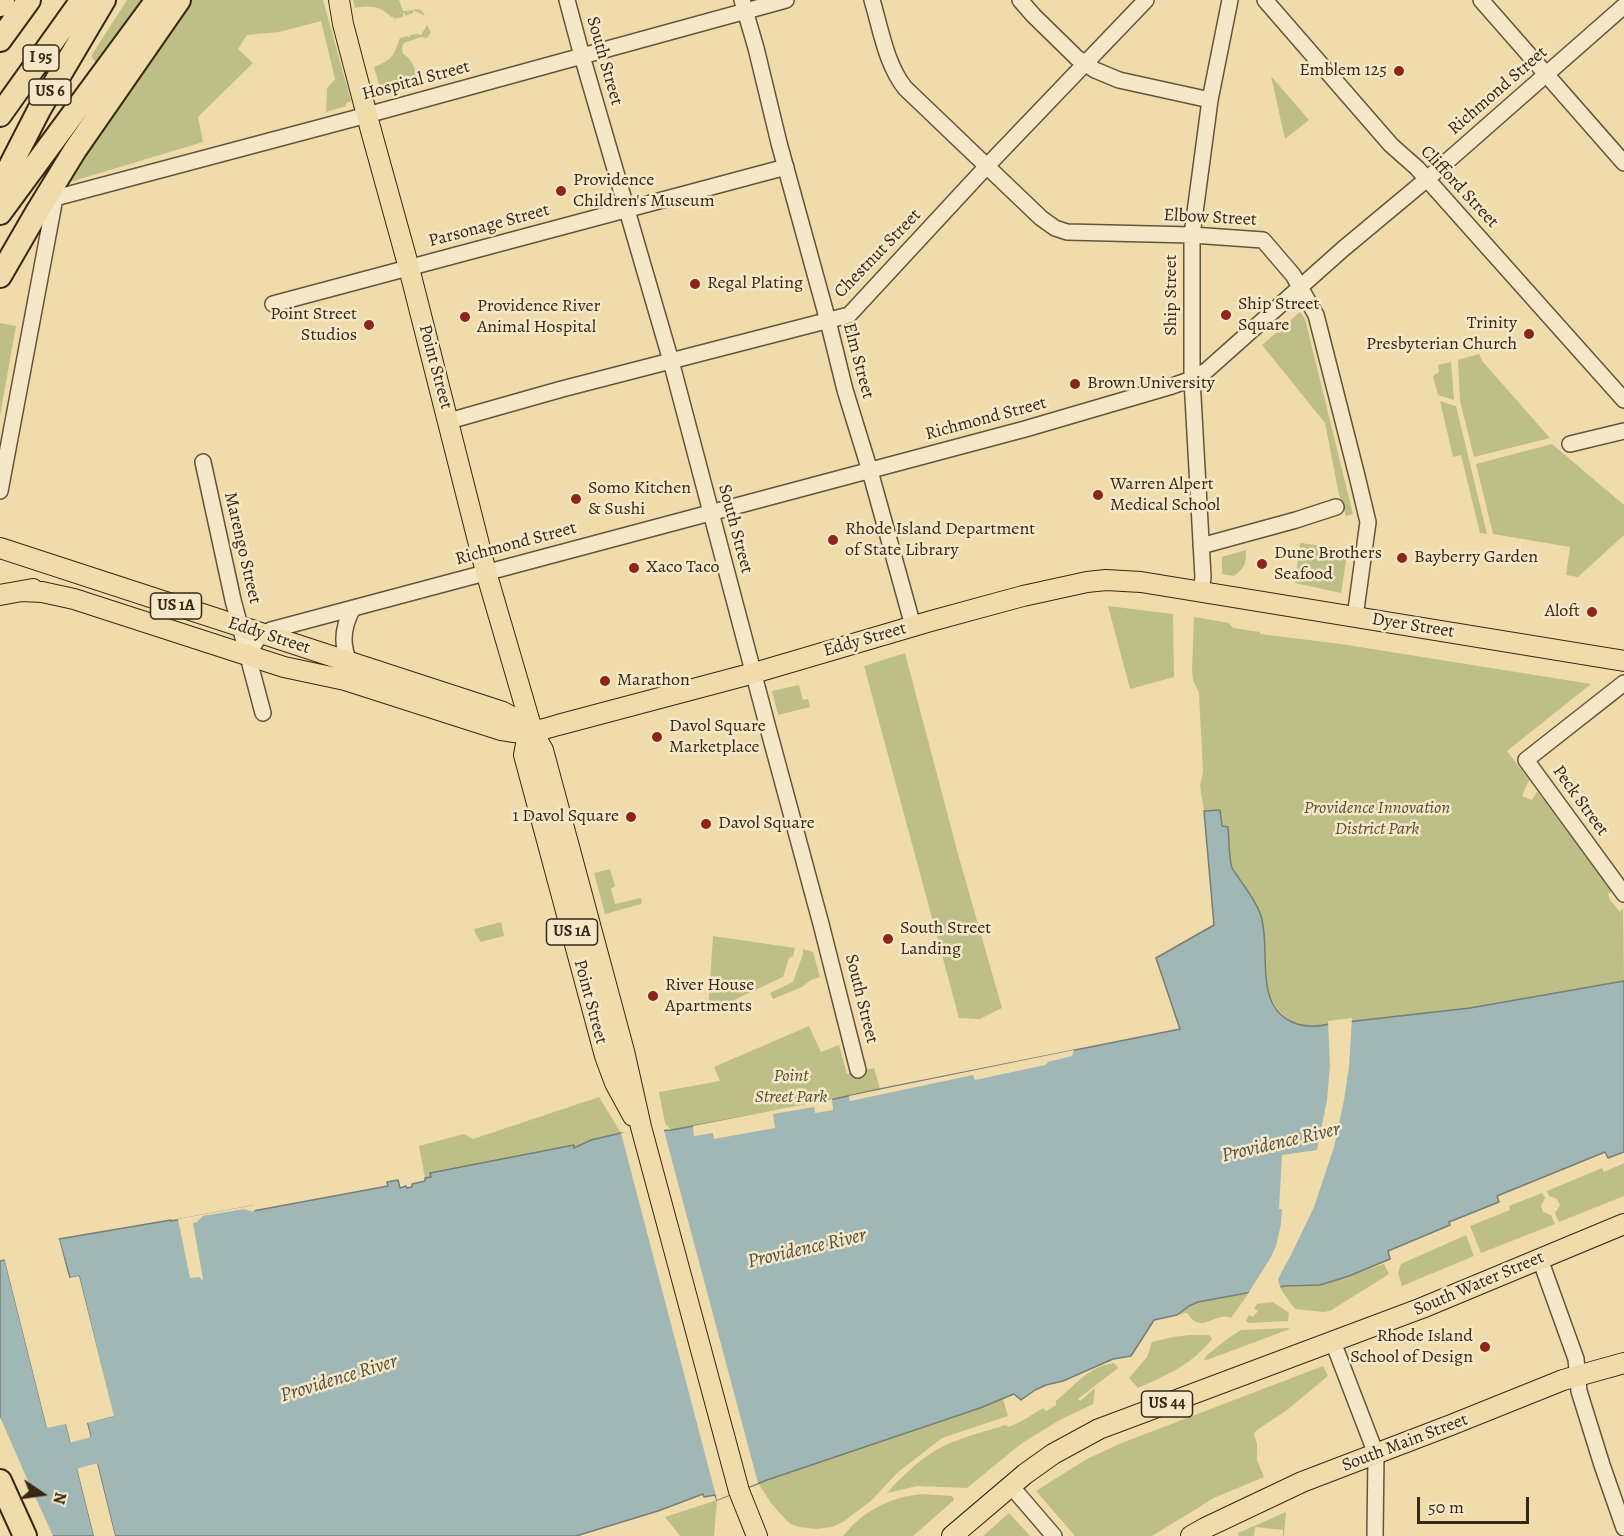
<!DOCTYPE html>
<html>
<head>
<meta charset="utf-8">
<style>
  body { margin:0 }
  #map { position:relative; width:1624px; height:1536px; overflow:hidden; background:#f0dcaa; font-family:Alegreya,serif }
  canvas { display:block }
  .north { position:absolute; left:12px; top:1464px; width:60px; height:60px; -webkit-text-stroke:4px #f5e8c8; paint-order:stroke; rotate:103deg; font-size:16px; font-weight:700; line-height:24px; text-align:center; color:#362815 }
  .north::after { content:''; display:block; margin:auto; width:21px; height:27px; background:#362815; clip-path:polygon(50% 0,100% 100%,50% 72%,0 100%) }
  .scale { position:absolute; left:1417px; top:1497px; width:112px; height:27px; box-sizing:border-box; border:3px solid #362815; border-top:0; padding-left:8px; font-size:18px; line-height:21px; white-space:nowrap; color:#362815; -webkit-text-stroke:4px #f5e8c8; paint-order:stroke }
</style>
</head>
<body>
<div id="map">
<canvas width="1624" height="1536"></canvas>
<div class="north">N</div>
<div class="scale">50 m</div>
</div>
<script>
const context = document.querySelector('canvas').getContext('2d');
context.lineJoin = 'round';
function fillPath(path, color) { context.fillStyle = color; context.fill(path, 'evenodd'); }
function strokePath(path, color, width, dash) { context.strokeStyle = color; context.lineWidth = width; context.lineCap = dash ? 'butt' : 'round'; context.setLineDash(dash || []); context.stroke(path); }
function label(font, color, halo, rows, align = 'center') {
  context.font = font + ' Alegreya,serif'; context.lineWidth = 5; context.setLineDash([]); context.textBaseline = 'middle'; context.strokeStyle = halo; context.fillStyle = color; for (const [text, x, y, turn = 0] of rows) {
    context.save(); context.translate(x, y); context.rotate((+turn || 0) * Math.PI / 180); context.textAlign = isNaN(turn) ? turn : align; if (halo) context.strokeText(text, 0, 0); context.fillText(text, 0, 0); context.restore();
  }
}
fillPath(new Path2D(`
  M127,0H143L96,63L91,56Z
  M192,0H323L351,101L346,103V106L326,112L327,88L335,79L321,21L279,32L247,35L238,49L253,63L198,117L203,142L70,182L126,94L152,61Z
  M353,0H399L403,11C413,12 420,4 425,16L413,10V13L405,16V13H403V17L393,19L394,17H391C381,6 369,5 355,8Z
  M427,25L431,32L427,38L421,37L404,43L402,47L403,54C415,61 415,71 418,84L395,92L381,91L374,67C394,59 393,56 400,38L408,36L410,38V35L418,34L421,35Z
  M1271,76L1309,120L1285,139Z
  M1300,312L1305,319L1353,514L1346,516L1339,495L1325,423L1262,345Z
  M0,323L16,326L0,416Z
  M1479,354L1483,362L1550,438L1474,457L1460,401L1458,360Z
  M1451,362L1454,400L1438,395L1433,376L1439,372L1438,365Z
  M1440,401L1456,406L1487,534L1480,533L1461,455L1453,457Z
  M1552,444L1624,505V535L1578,577L1566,575L1570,547L1493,534L1476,464Z
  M1300,543L1348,549L1341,593L1295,583Z
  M1246,550C1246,565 1245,567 1234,576L1222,574V557Z
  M1108,606L1173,614L1174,677L1130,689Z
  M1194,617L1229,623L1233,628L1260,632V634L1341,644L1591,684L1507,751L1529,780L1522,796L1532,800L1536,793L1538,792L1612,891L1608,894L1610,900L1620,912L1623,908L1624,981L1469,1008L1329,1024C1298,1033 1278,1018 1267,989L1262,920C1257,900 1242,887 1233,870C1228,860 1229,838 1228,827H1222L1220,810L1204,811L1200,786L1203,772L1199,693L1193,680L1192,670Z
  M905,653L958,854L1002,1008L980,1019L959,1018L864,666Z
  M799,685L803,700L808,699L810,707L778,715L772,691Z
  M610,869L615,886L611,889L615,904L640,898L642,900L641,904L605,914L594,873Z
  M501,922L504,936L481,942L476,935L474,929Z
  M713,936L795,948L793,956L789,958L783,977L736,999L735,1001L708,1012Z
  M803,949L813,952L820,977L811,980L802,987L773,999L770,993L793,982L803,954Z
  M809,1026L821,1052L839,1045L847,1074L874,1068L880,1089L793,1108L671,1130L665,1123L659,1092L720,1081L714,1067Z
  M599,1097L621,1133L591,1140L592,1151L452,1168L431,1173V1177L425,1178L419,1146L464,1134L473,1139Z
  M1624,1163V1196L1559,1222L1555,1213L1560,1205L1557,1199L1549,1196L1547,1191L1602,1168L1604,1172Z
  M1542,1193L1545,1198L1541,1206L1543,1212L1551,1215L1555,1224L1481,1253L1470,1226L1510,1210L1509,1206Z
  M1466,1235L1474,1256L1402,1286L1398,1273L1401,1264Z
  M1384,1264L1389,1274L1330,1311L1323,1312L1295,1309L1279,1287L1320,1285Z
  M1248,1294L1231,1318C1214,1311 1202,1336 1187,1313L1177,1315C1200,1297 1221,1297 1248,1294Z
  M1273,1302L1289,1313L1288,1321L1249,1323L1246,1321L1249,1315L1253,1317L1258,1311L1254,1308L1257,1304Z
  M1288,1328L1290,1329L1207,1360H1204L1206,1356L1227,1339L1241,1330Z
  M1190,1335H1209L1211,1337L1212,1339C1193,1364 1165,1376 1138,1388L1129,1378L1147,1357L1152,1342L1173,1337Z
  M1114,1363L1118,1368L1078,1399L1080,1401L1095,1388L1093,1404L1060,1420L1022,1443L967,1488L917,1486L887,1493C899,1479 919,1460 936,1450C957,1438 983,1432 1006,1425L1008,1427C1021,1423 1031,1415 1043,1408L1046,1411L1056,1405V1401C1074,1386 1089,1366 1114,1363Z
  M1323,1366L1328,1376L1287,1410L1257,1430L1254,1434L1257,1444V1460L1264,1477L1214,1498L1152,1536H1075L1036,1491L1085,1460L1119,1444Z
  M1003,1399L1008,1416L942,1438L897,1473L872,1500L843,1522L832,1527L816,1529L799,1527L791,1524L786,1520L771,1503L758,1483Z
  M922,1494L952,1496L954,1500L913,1536H843C863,1511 890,1497 922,1494Z
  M717,1500L714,1536H680L665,1517Z
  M1286,1512L1284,1536H1283V1530L1255,1527L1254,1536H1239L1238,1533Z
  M1009,1513L1030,1536H983Z`), '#bdbf86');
const water = new Path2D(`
  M1220,810L1222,826L1228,827C1229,837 1229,860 1232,868C1234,872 1238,876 1240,880C1248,891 1257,903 1261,916C1272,950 1251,1008 1297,1024C1308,1027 1318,1027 1329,1024L1470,1008L1624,981V1152L1608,1158L1605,1152L1497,1196L1499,1202L1449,1222L1450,1225L1388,1251L1390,1259L1349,1276L1320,1285L1285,1286L1198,1302L1189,1306L1177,1315L1154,1320L1131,1356L1113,1359L1063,1381L1046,1385L1035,1390L1021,1400L1014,1394L980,1408L767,1480L717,1500L715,1495L704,1497L703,1494L658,1511L576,1536H115L87,1422L113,1416L79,1276L70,1278L59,1239L171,1220V1221L252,1206L253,1211L388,1186L387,1182L398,1180L400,1188L406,1186L407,1188L412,1187V1184L425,1181V1178L431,1177L430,1173L574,1145V1148L591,1140L621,1133L671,1130L793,1108L880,1089L1180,1029L1156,958L1214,925L1204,811Z
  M5,1260L47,1427L66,1423L94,1536H0V1261Z`);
fillPath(water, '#a0b8b5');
strokePath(water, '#767e75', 1.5);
fillPath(new Path2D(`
  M1352,1018L1349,1067L1344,1100L1334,1147L1314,1207L1291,1255L1281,1273L1278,1280L1281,1289L1246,1297L1271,1257L1276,1246L1281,1224L1282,1209H1279L1282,1155L1317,1150L1327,1100L1330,1066L1328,1021Z
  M1074,1050L1072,1056L1048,1062L1045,1065L975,1080L973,1075L850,1101L849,1096Z
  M832,1099L833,1110L815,1113L814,1107L773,1114L775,1128L714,1139L713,1133L694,1136L693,1126Z
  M663,1127L758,1483L717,1500L621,1133L636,1129Z
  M254,1205L255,1208H257L253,1212L244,1209L203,1216L197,1222L193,1223L203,1279L201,1280L200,1277L190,1278L178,1219Z
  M59,1239L69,1278L79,1276L114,1416L87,1423L115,1536H112L84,1422L86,1419L110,1413L77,1280L70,1281L67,1280L56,1240Z
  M4,1257L8,1259L49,1424L65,1420L68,1422L97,1536H94L66,1424L47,1428Z
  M0,1417L24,1472L53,1536H0Z`), '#f0dcaa');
strokePath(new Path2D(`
  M38,1465L129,1441`), '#a0b8b5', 27);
const minor = new Path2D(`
  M567,0L582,56L671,361L768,728L821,924L858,1070
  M742,0L756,48L779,143L828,321L845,390L870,471L913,626
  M872,0C881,30 886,64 905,88L1041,218L1055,228L1067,232L1192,235L1263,240L1293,275L1316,315L1357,476L1368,522L1355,617
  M1020,0L1034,16L1077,58L1095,70L1119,80L1210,100
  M1265,0L1391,145L1417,168L1624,400
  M1481,0L1624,163
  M273,304L786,167
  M449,421L562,389L849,315L987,166L1146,0
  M1570,444L1624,431
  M203,462L233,600L263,713
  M0,491L55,198L367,115L786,0
  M1201,546L1296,520L1336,507
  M1201,593L1203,577L1192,379V235L1210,100L1230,0
  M248,655L258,638L271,630L1025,429L1172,386L1192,379L1206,371L1343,249L1427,179L1624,6
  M350,663C340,644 343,626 353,608
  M1624,683L1526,760L1624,894
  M1540,1259L1576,1359L1579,1391L1602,1465L1624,1528
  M1333,1342L1376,1454L1375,1536
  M1011,1486L1054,1536`);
const major = new Path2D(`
  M339,0L343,24L370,127L409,268L486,572L533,733L543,750L624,1051L641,1127L739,1491L757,1536
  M0,548L503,712L521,722L533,733
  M21,591L42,592L74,599L284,667L345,680L501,730C524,735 535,732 558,725L754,673L931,621L1023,596L1087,582L1106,580L1141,582L1624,661
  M0,595L33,589
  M533,733L526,744L524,755L605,1056L615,1083L633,1116
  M952,1536L1025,1474L1053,1454L1099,1429L1422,1308L1624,1224
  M1191,1536L1205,1528L1302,1482L1451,1425L1563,1380L1624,1363`);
const highway = new Path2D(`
  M0,5L3,0
  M0,40L29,0
  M0,115L82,0
  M0,186L39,110L104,0
  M0,213L157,0
  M0,276L37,212L75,150L179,0
  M0,1481L25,1536`);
strokePath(minor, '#64553a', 18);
strokePath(major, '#362815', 22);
strokePath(highway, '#362815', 26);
strokePath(minor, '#f5e8c8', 15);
strokePath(major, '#f0dcaa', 20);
strokePath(highway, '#f0dcaa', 22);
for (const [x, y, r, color] of [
  [1399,71,6,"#8f2418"],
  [561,191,6,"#8f2418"],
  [695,284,6,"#8f2418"],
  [1226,315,6,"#8f2418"],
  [465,317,6,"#8f2418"],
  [369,325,6,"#8f2418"],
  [1529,334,6,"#8f2418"],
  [1075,384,6,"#8f2418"],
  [1098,495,6,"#8f2418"],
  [576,499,6,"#8f2418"],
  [833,540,6,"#8f2418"],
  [1402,558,6,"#8f2418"],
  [1262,564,6,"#8f2418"],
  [634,568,6,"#8f2418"],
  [1592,612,6,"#8f2418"],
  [605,681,6,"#8f2418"],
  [657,737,6,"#8f2418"],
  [631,817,6,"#8f2418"],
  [706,824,6,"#8f2418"],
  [888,939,6,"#8f2418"],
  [653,996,6,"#8f2418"],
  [1485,1347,6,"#8f2418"]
]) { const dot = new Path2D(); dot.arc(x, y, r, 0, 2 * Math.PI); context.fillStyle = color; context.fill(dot); strokePath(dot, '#f5e8c8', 2); }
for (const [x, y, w] of [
  [41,58,36],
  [50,92,42],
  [176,606,51],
  [572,932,51],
  [1167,1404,51]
]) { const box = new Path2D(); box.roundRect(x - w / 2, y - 13, w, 26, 4.5); context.fillStyle = '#f5e8c8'; context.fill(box); strokePath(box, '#362815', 1.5); }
label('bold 16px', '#362815', null, [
  ["I 95",41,58],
  ["US 6",50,92],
  ["US 1A",176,606],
  ["US 1A",572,932],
  ["US 44",1167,1404]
]);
label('18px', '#362815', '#f5e8c8', [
  ["South Street",604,61,74],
  ["Hospital Street",416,81,-15],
  ["Richmond Street",1498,91,-41],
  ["Clifford Street",1459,187,47],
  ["Elbow Street",1210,218,3],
  ["Parsonage Street",489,226,-15],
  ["Chestnut Street",878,254,-46],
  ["Ship Street",1172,295,-90],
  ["Elm Street",858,361,75],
  ["Point Street",435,367,75],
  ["Richmond Street",986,419,-15],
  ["South Street",735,529,75],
  ["Richmond Street",516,544,-15],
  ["Marengo Street",242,548,77],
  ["Dyer Street",1413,626,9],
  ["Eddy Street",269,636,18],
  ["Eddy Street",865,640,-16],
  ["Peck Street",1580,801,54],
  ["South Street",861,999,76],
  ["Point Street",590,1002,75],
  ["South Water Street",1479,1284,-23],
  ["South Main Street",1405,1443,-21]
]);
label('18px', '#362815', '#f5e8c8', [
  ["Emblem 125",1387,71,"right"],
  ["Providence",573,181],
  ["Children's Museum",573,202],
  ["Regal Plating",707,284],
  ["Ship Street",1238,305],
  ["Square",1238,326],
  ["Providence River",477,307],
  ["Animal Hospital",477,328],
  ["Point Street",357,315,"right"],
  ["Studios",357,336,"right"],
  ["Trinity",1517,324,"right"],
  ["Presbyterian Church",1517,345,"right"],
  ["Brown University",1087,384],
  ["Warren Alpert",1110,485],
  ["Medical School",1110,506],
  ["Somo Kitchen",588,489],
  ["& Sushi",588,510],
  ["Rhode Island Department",845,530],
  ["of State Library",845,551],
  ["Dune Brothers",1274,554],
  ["Seafood",1274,575],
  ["Bayberry Garden",1414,558],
  ["Xaco Taco",646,568],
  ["Aloft",1580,612,"right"],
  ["Marathon",617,681],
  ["Davol Square",669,727],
  ["Marketplace",669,748],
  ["1 Davol Square",619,817,"right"],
  ["Davol Square",718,824],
  ["South Street",900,929],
  ["Landing",900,950],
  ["River House",665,986],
  ["Apartments",665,1007],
  ["Rhode Island",1473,1337,"right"],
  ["School of Design",1473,1358,"right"]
], 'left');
label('italic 18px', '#584e31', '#f5e8c8', [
  ["Providence Innovation",1377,809],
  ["District Park",1377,830],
  ["Point",791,1077],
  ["Street Park",791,1098]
]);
label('italic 20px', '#504c3d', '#f5e8c8', [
  ["Providence River",1281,1143,-13],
  ["Providence River",807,1249,-13],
  ["Providence River",339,1379,-17]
]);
</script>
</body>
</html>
